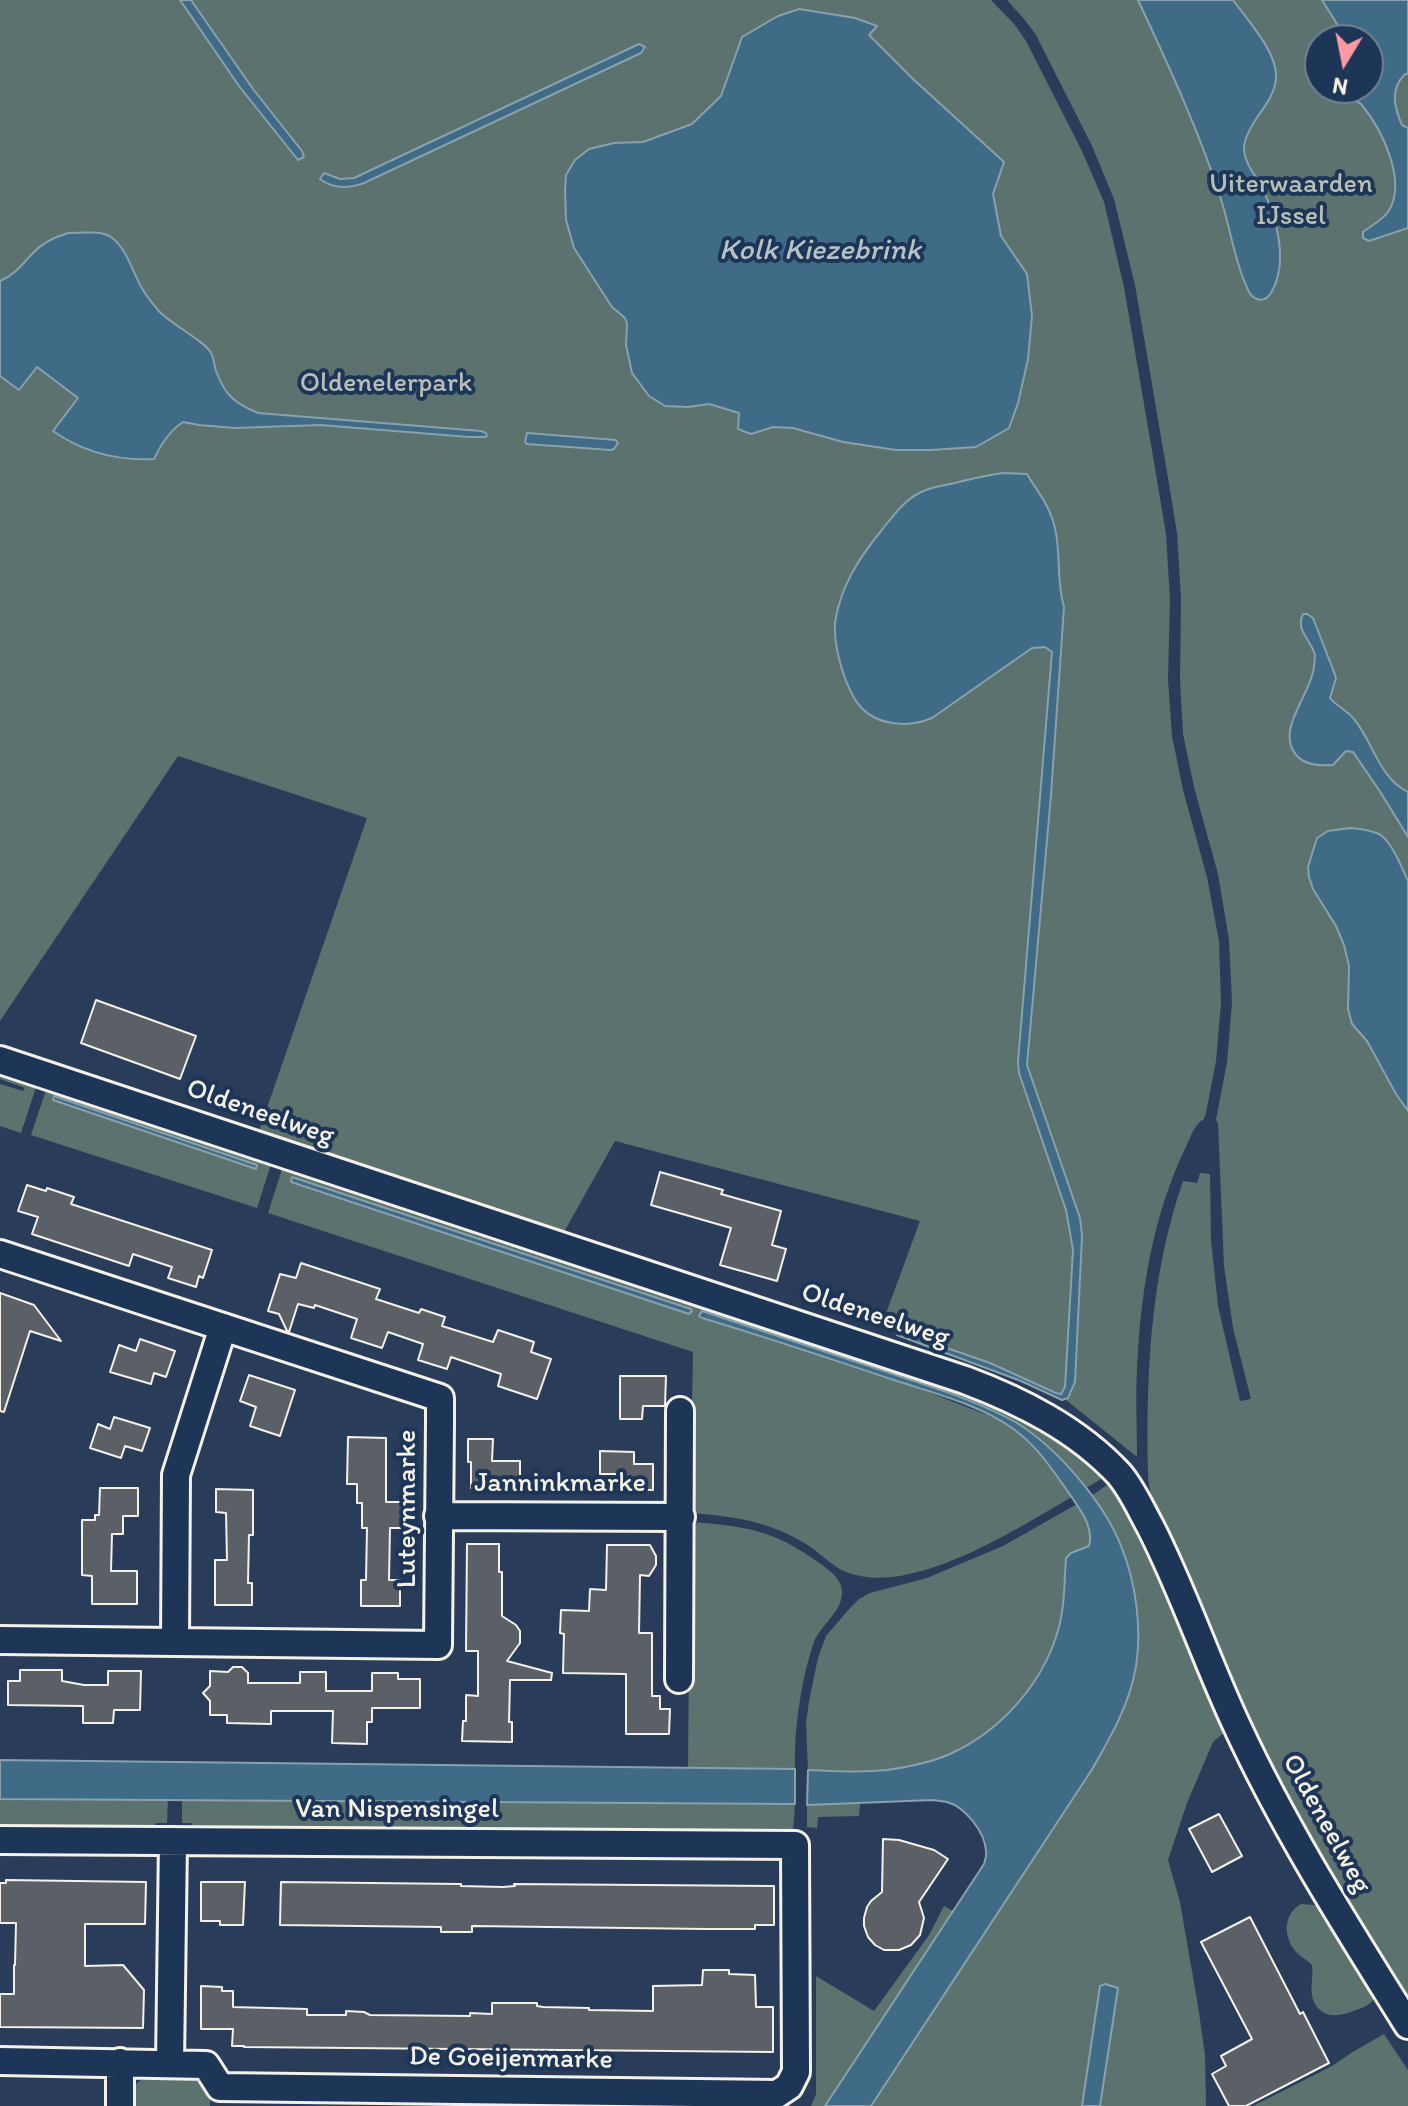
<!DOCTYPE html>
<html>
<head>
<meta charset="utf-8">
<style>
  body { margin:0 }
  #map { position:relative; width:1408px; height:2106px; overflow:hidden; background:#293d5a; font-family:Itim,sans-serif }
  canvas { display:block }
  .north { position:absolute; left:1304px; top:24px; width:80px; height:80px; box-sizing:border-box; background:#1d3557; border:2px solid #738091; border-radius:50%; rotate:190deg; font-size:22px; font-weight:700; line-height:32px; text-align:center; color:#f4f1e8 }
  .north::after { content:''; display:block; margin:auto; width:28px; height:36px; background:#ff9aa2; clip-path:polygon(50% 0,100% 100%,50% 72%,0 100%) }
</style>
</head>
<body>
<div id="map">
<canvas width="1408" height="2106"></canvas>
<div class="north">N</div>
</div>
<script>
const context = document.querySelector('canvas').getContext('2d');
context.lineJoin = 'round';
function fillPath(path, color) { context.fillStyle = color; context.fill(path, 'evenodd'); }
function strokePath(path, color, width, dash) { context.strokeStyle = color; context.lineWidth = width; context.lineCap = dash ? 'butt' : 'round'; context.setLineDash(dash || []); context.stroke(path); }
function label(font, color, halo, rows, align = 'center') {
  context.font = font + ' Itim,sans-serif'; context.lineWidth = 8; context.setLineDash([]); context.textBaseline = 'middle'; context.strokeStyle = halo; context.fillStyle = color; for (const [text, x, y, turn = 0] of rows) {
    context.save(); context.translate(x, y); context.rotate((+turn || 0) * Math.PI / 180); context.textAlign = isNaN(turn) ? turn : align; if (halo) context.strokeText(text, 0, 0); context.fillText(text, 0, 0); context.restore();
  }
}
fillPath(new Path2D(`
  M0,0H991L1015,25L1026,41L1082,151L1104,202L1124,287L1157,480L1166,534L1170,600L1168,680L1172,736L1183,790L1207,877L1219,941L1221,1003L1216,1061L1206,1113L1204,1119C1194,1124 1190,1139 1185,1149C1155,1211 1142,1284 1138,1352C1135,1387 1137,1423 1137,1457L1066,1400L1072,1392L1075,1382L1082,1236L1080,1218L1027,1065L1062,640L1050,649L1053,655L1019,1073L1066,1210L1073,1250L1066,1380L1065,1387L1061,1394L990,1363L901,1332L896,1333L881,1327L920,1221L615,1141L564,1232L323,1159L257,1137L367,818L178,756L0,1021Z
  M1007,0H1408V2019L1316,1878L1156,1516C1154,1502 1148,1487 1148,1474C1146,1373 1150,1277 1183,1181L1197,1183L1200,1173L1210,1174L1211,1240L1218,1306L1240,1401L1251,1399L1233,1328L1224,1266L1218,1123L1216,1120L1227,1062L1232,1003L1229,940L1218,874L1194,787L1183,734L1180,680L1181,599L1177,533L1168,478L1135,285L1114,199L1092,146L1036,35L1024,19ZM1320,40H1368V88H1320Z
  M0,1068L38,1081L21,1133L0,1126V1084L23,1091L25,1088L0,1079Z
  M48,1084L273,1158L257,1208L31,1135ZM54,1096L256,1165V1168L53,1100Z
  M284,1163L1022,1412L1104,1473L1101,1479L1086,1488C1068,1464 1045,1441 1020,1425C980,1400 932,1388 889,1373C827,1352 765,1331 702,1311V1318L923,1390L995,1418L1015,1429L1038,1452L1072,1497C1016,1529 911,1598 846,1572C833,1567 819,1552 806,1544C769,1521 732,1516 690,1513L693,1352L268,1213Z
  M1114,1484L1129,1505L1232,1730L1221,1735L1213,1742L1187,1803L1168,1860L1180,1902L1198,2006L1205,2055L1206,2106H1100L1118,1988L1106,1984L1100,1987L1082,2106H871L1091,1771C1127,1711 1143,1675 1135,1603C1133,1589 1132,1573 1127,1560C1119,1540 1102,1515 1091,1496L1107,1485Z
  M1077,1504C1086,1515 1092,1532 1089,1546L1071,1553L1066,1558C1065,1584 1065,1612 1056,1637C1040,1686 1000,1731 952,1753C933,1762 908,1767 887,1770C861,1773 834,1770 808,1770L806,1724L809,1701L818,1658L826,1636L850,1608L859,1599L870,1593L927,1578L1003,1546Z
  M690,1522C746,1526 775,1530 822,1565C832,1572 843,1581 842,1594C841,1612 821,1625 814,1642C801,1679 794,1730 795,1769L688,1768Z
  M0,1799H168L167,1823H156L151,1831H0Z
  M182,1799L795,1804L793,1831L785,1837L196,1832L191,1823H182Z
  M860,1803L859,1816L818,1817L817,1828L807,1827V1805Z
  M1301,1904L1325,1906L1376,1988C1375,1991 1375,1997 1373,2000C1369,2006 1362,2008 1356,2010C1341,2016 1325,2020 1315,2004C1308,1992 1314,1978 1312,1965C1307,1960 1301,1957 1296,1952C1283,1937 1283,1914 1301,1904Z
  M944,1906L953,1911L825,2106H811L816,2094V1976L874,2011L929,1935Z
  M1384,2034L1408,2070V2106H1253L1332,2066L1351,2053Z
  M148,2078C162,2078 198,2075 206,2087C211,2092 210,2099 210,2106H135V2085L141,2080Z`), '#5b726e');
const water = new Path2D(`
  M180,0H191L253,89L302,151L304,157L298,160L239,86Z
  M1138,0H1233C1248,21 1278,53 1276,78C1275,93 1266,105 1258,116C1252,125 1243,139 1244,150C1245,164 1256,176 1262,188C1277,217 1289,263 1271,293C1266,301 1258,302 1251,295C1247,290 1246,284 1243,278C1233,252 1229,223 1220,196C1198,129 1168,64 1138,0Z
  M1322,0H1408V74H1405C1390,89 1394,107 1402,125L1408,128V228L1369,241L1363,238V232C1371,226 1382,220 1388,212C1408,182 1382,129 1361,104C1352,97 1341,99 1334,93L1337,88H1368V40H1347Z
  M799,9L855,18L877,26L869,35L913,79L1004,162L993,194L1001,236L1027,274L1032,316L1028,359L1018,403L1009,428L976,447L931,450H896L843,442L793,428L773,427L751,434L738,429L739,413L709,404L688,407L665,406L649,396L632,373L626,345L627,324L625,318L612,307L574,248L566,220L565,190L566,175L575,160L589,149L614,143L643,142L692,124L721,96L742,37L778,16Z
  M639,44L645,47L641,53L364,183C348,189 333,189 320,179L324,173L340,179L354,178Z
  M68,233C80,233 100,230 111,237C127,248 133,274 143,290C147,297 153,304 158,310C170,324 205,341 211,353C214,358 214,365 216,371C225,395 234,403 258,413L481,431L486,433L487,436L485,437H469L320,425L235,428L199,425L183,422C169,431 161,444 154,459C117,461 83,452 53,431L78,398L37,367L19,390L0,376V281C15,275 23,263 34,252C43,242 55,237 68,233Z
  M527,433L616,440L618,443L614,449L611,450L527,444L525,442Z
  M1004,473L1027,474C1034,487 1045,499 1050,513C1063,542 1055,577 1064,607L1051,795L1027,1065L1080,1218L1082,1236L1075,1382L1068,1398L1062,1400L1021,1381L897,1335L896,1333L901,1332L990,1363L1056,1393L1061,1394L1065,1387L1073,1250L1066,1210L1019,1073L1018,1062L1052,652L1045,647L1032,648L932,718C909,728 876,726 859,705C850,694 845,679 841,666C837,652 834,638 835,623C840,587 859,558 881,531C894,515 906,497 926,490C933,487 942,486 950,484C968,480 985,475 1004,473Z
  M1303,614H1307L1313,618L1334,672L1336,678L1330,698C1336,706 1347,710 1354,719C1373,742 1379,778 1408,792V837L1379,790L1353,752L1346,751L1333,765C1321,766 1306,766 1297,756C1274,731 1311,695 1314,667C1314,666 1315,657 1315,655C1311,640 1295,630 1303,614Z
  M1350,828C1359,829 1374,830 1382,836C1393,845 1402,868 1408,881V1111L1396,1094L1367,1041L1352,1024L1348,1009L1349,966L1344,945L1336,926L1313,889L1309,877L1308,867L1317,838L1328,831Z
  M54,1096L257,1165L256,1169L53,1100Z
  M292,1177L691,1309L692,1311L689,1314L291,1182Z
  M702,1311C766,1332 829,1353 893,1374C934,1388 979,1401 1017,1423C1057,1448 1104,1502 1121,1546C1136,1582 1142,1628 1136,1666C1130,1704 1110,1738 1091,1771L871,2106H825L984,1864C985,1860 987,1856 986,1851C985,1832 965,1807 947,1802C942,1801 938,1801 933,1800L807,1805L808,1770C834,1771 861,1773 887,1770C908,1767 933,1762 952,1753C1000,1731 1040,1686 1056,1637C1065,1612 1064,1584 1066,1558L1071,1553L1089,1546C1094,1527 1081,1511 1071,1496C1054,1472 1037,1445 1012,1428C978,1404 933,1393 894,1380C830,1359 766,1337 702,1318L699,1316Z
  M0,1760L795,1769V1804L0,1799Z
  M1105,1984L1118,1988L1100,2106H1082L1100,1986Z`);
fillPath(water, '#406b86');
strokePath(water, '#88a1ad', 2);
const building = new Path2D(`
  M96,1000L196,1036L180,1079L81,1043Z
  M660,1172L723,1190L721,1194L781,1211L772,1245L786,1249L777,1281L720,1265L731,1228L651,1205Z
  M27,1185L46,1191L47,1188L74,1197L71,1204L212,1250L203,1278L199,1276L196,1287L168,1278L172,1267L133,1254L129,1266L32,1234L38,1217L18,1211Z
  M301,1263L380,1289L376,1299L419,1313L421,1309L445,1317L442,1326L493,1342L498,1330L534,1342L531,1352L551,1359L537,1399L498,1386L501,1374L451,1357L447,1369L418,1360L423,1344L388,1332L382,1348L351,1338L357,1319L315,1305L314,1308L298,1304L289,1332L287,1331L279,1314L268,1311L280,1274L296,1278Z
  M0,1293L34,1305L61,1341L30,1331L4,1412L0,1411Z
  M140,1339L175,1351L166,1377L154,1373L151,1384L110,1372L119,1345L136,1351Z
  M249,1375L295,1390L280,1436L250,1426L256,1407L240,1401Z
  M620,1376H666L665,1406H643L642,1419H620Z
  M114,1417L150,1428L142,1451L125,1446L121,1458L90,1448L98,1424L110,1429Z
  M348,1437L386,1438V1502H401V1528H390L389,1580H400V1606H361V1580H366L367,1528H362V1503H357V1484H347Z
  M468,1439H493L492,1461H520V1489L471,1488V1462H468Z
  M600,1451L634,1452V1464H653V1490L615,1489V1474H600Z
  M100,1488H138V1516H123V1534H112L111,1571H137V1604H92V1576L82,1575V1520H95V1515H99Z
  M216,1489L253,1490V1535H249L248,1583H252V1605H215V1560H227L226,1513L216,1512Z
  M467,1544H499V1572H502V1616L516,1625L520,1631V1643L507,1661L552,1673L551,1680H510L509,1722H512V1742L462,1741L463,1721H466V1695L478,1696V1651H466Z
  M607,1545H650L656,1556V1565L649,1576L640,1575L639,1633H652V1696H660V1709H670L669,1734H626V1674L563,1673L564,1634L560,1633L561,1610L589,1611L590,1589L606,1590Z
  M233,1667H242L248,1673V1683H300V1672H326V1691H372V1673H398V1679H420V1708H372V1722H367V1744L332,1743L333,1711H271V1724L227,1723V1715H210V1701L203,1693L210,1686V1671L228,1672Z
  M20,1670H62V1681L84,1685H108V1671H141L140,1710H114L113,1723H83V1706L8,1705V1681H20Z
  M1219,1814L1242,1856L1212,1872L1189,1829Z
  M883,1839L899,1840L934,1850L948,1859L919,1902L924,1918L920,1935L911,1945L899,1950H884L875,1945L868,1937L864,1926V1918L867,1907L871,1901L882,1892Z
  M6,1880L146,1882L145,1924H85V1966L123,1965L144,1990L143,2028L0,2027V1994H14V1965H15L16,1923H0V1883H6Z
  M201,1882H245L243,1925H220V1921H201Z
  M281,1882L461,1884V1886L503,1887L515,1886L514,1884L774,1886V1925H755V1929H706L472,1926V1932H441V1927L280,1925Z
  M1250,1917L1300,2014L1303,2012L1329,2063L1246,2106H1229L1212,2074L1226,2066L1221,2056L1252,2039L1201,1942Z
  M703,1970H729V1974L755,1975L756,2007H773V2052L244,2047V2046H232L233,2029H201V1986L222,1987V1991H233V2007L307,2009V2015H346V2011L364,2012L370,2015L470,2016V2013L492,2014V2003H537V2006L543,2007L589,2008V2010L653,2011V1986L702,1985Z`);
fillPath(building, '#5b5f66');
strokePath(building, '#f4f1e8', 2);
const minor = new Path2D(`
  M0,1060L965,1380C1021,1401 1077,1429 1119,1474C1132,1489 1140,1508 1150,1526C1183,1590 1206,1660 1237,1726C1285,1830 1347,1927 1408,2025
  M0,1254L440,1398V1422L438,1645L0,1640
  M438,1516L681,1517
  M175,1641L176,1475L223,1327
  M679,1679L680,1411
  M0,1840L795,1845L796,2072L789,2086L777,2094L220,2087L206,2065L0,2061
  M170,2063L173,1841
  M120,2106V2062`);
strokePath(minor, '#f4f1e8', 32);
strokePath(minor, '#1d3557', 26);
label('28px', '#b7beb7', '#1d3557', [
  ["Uiterwaarden",1291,185],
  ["IJssel",1291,217],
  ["Oldenelerpark",386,384]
]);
label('28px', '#f4f1e8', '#1d3557', [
  ["Oldeneelweg",260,1113,19],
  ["Oldeneelweg",875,1316,18],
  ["Janninkmarke",560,1484],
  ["Luteynmarke",408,1509,-90],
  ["Van Nispensingel",397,1810],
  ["Oldeneelweg",1326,1824,61],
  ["De Goeijenmarke",511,2059,1]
]);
label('italic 30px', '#b5c2c6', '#1d3557', [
  ["Kolk Kiezebrink",820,251]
]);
</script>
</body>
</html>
